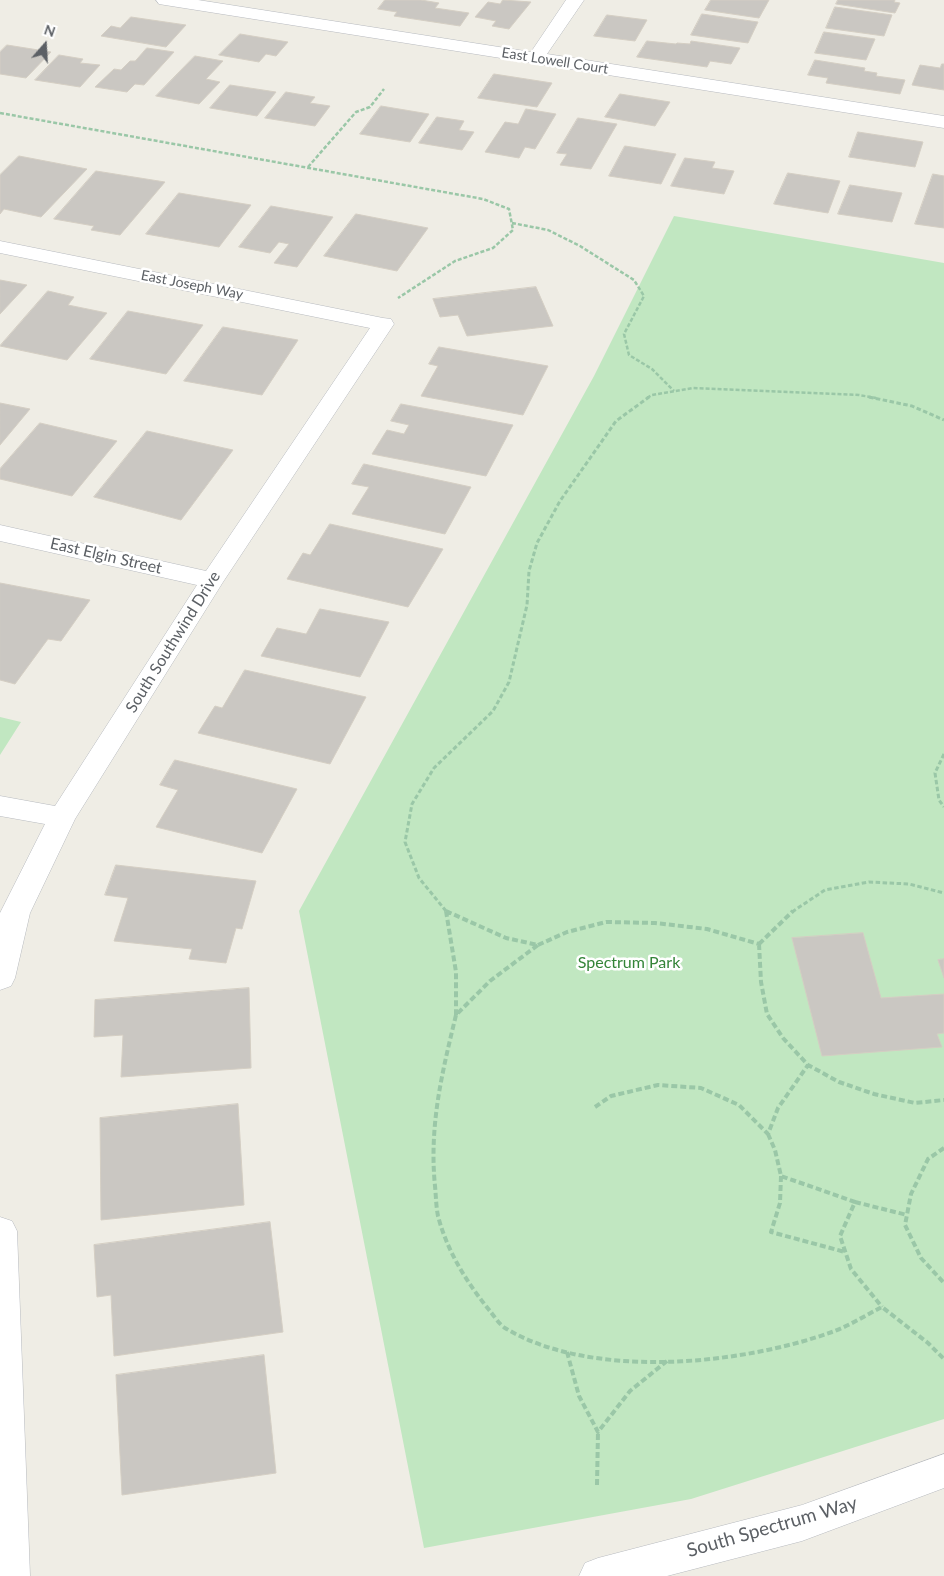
<!DOCTYPE html>
<html>
<head>
<meta charset="utf-8">
<style>
  body { margin:0 }
  #map { position:relative; width:944px; height:1576px; overflow:hidden; background:#efede5; font-family:Lato,sans-serif }
  canvas { display:block }
  .north { position:absolute; left:20px; top:20px; width:50px; height:50px; -webkit-text-stroke:4px #fff; paint-order:stroke; rotate:19deg; font-size:14px; font-weight:700; line-height:20px; text-align:center; color:#5c6065 }
  .north::after { content:''; display:block; margin:auto; width:18px; height:22px; background:#5c6065; clip-path:polygon(50% 0,100% 100%,50% 72%,0 100%) }
</style>
</head>
<body>
<div id="map">
<canvas width="944" height="1576"></canvas>
<div class="north">N</div>
</div>
<script>
const context = document.querySelector('canvas').getContext('2d');
context.lineJoin = 'round';
function fillPath(path, color) { context.fillStyle = color; context.fill(path, 'evenodd'); }
function strokePath(path, color, width, dash) { context.strokeStyle = color; context.lineWidth = width; context.lineCap = dash ? 'butt' : 'round'; context.setLineDash(dash || []); context.stroke(path); }
function label(font, color, halo, rows, align = 'center') {
  context.font = font + ' Lato,sans-serif'; context.lineWidth = 5; context.setLineDash([]); context.textBaseline = 'middle'; context.strokeStyle = halo; context.fillStyle = color; for (const [text, x, y, turn = 0] of rows) {
    context.save(); context.translate(x, y); context.rotate((+turn || 0) * Math.PI / 180); context.textAlign = isNaN(turn) ? turn : align; if (halo) context.strokeText(text, 0, 0); context.fillText(text, 0, 0); context.restore();
  }
}
fillPath(new Path2D(`
  M674,216L944,263V1419L691,1499L424,1548L299,911L594,376Z
  M0,717L21,722L0,755Z`), '#c1e7c1');
const building = new Path2D(`
  M385,0H421L439,3L435,8L469,13L460,26L394,16L397,12L378,9Z
  M503,0L531,2L509,29L492,26L496,21L475,17L488,2L500,4Z
  M711,0H769L759,18L705,10Z
  M838,0H895L894,2L900,3L895,13L836,4Z
  M835,7L892,15L884,36L826,28Z
  M702,14L758,22L748,43L691,35Z
  M607,15L647,20L635,41L594,36Z
  M131,17L186,25L166,47L101,36L111,26L120,28Z
  M824,32L875,39L866,60L815,53Z
  M240,34L288,42L276,56L266,54L259,62L219,55Z
  M647,41L676,44L677,43L690,44L691,41L740,48L731,64L710,61L707,67L637,57Z
  M7,45L51,52L26,78L0,74V52Z
  M147,48L174,52L144,85L135,84L127,92L95,87L114,69L121,70L130,61H135Z
  M59,55L83,59L80,63L100,65L80,87L35,80Z
  M195,56L223,61L206,79L220,82L199,104L156,96Z
  M815,60L865,68L864,71L877,73L876,76L905,80L900,94L826,83L828,78L808,75Z
  M942,64H944V90L912,85L920,65L940,68Z
  M494,74L552,83L537,107L478,98Z
  M230,85L276,92L257,116L210,108Z
  M286,92L315,97L310,103L330,106L315,126L265,118Z
  M620,94L670,102L655,126L605,117Z
  M381,106L429,114L410,142L360,134Z
  M526,109L556,114L535,149L525,147L519,158L485,152L505,122L518,124Z
  M437,117L464,121L459,130L474,132L462,150L419,143Z
  M578,118L617,124L591,169L560,165L567,154L557,153Z
  M858,132L923,142L915,167L849,157Z
  M625,146L676,154L661,184L609,176Z
  M19,156L87,169L41,217L4,209L0,214V175Z
  M685,158L715,162L712,168L734,171L724,194L671,186Z
  M96,171L165,182L120,235L91,230L94,226L54,219Z
  M788,173L840,181L828,213L774,204Z
  M933,174L944,176V228L915,224Z
  M850,185L902,193L892,222L838,214Z
  M179,193L251,205L219,247L146,234Z
  M271,206L333,217L297,267L274,263L289,244L279,242L270,253L239,247Z
  M356,214L428,228L397,271L324,256Z
  M0,280L27,285L0,314Z
  M536,287L553,326L467,336L458,315L440,317L433,299Z
  M48,291L74,297L68,305L107,313L67,360L0,346Z
  M128,311L203,325L166,374L90,359Z
  M223,327L298,340L262,395L184,381Z
  M439,347L548,366L523,415L421,396L438,366L429,364Z
  M0,403L30,409L0,445Z
  M401,404L513,425L486,476L372,454L387,430L404,434L409,425L391,421Z
  M40,423L117,441L72,496L0,479V469Z
  M147,431L233,450L181,520L94,497Z
  M364,464L471,487L445,534L352,514L369,487L352,484Z
  M330,524L443,549L408,607L287,579L303,553L310,555Z
  M0,583L90,600L61,641L48,639L15,684L0,680Z
  M320,609L389,622L360,677L261,656L277,628L306,634Z
  M245,670L366,697L330,764L198,733L215,706L222,708Z
  M175,760L297,789L262,853L156,827L178,790L160,785Z
  M116,865L256,881L242,929L236,928L226,963L189,959L192,949L114,941L128,898L105,895Z
  M863,933L881,998L944,994V1033L937,1034L942,1047L822,1056L792,938Z
  M944,959V978L938,960Z
  M249,988L251,1068L121,1077L123,1035L94,1037L95,1000Z
  M238,1104L244,1205L101,1220L100,1118Z
  M270,1222L283,1332L114,1356L111,1295L97,1297L94,1245Z
  M264,1355L276,1473L122,1495L116,1375Z`);
fillPath(building, '#cac7c2');
strokePath(building, '#d4cec3', 1);
const minor = new Path2D(`
  M156,0H198L531,52L566,0H584L547,54L944,116V128L165,5L159,4Z
  M0,241L383,318L391,319L394,324L223,582L75,819L30,913L15,978L11,986L0,990V913L45,824L0,816V796L55,806L197,585L0,541V525L206,571L370,328L0,253Z
  M0,1217L12,1221L17,1231L30,1576H0Z`);
const tertiary = new Path2D(`
  M944,1454V1488L802,1541L667,1576H579L585,1563L598,1558L802,1505Z`);
strokePath(minor, '#b7babf', 1);
strokePath(tertiary, '#b7babf', 1);
strokePath(new Path2D(`
  M0,113L483,199L509,209L513,230L493,248L455,261L398,298
  M308,167L356,112L370,107L384,89
  M512,223L548,230L580,246L634,280L644,296L624,334L629,355L652,369L674,391
  M647,398L652,395L693,388L859,395L876,398`), '#9ac7a7', 2.5, [4, 2]);
strokePath(new Path2D(`
  M869,397L912,406L944,420
  M944,754L935,773L939,800L944,807
  M446,911L419,878L405,842L412,804L434,768L493,711L509,682L527,605L529,571L537,543L560,501L616,421L649,397
  M446,912H449
  M792,912L825,890L869,882L909,884L944,893`), '#9ac7a7', 3, [4.5, 2.5]);
strokePath(new Path2D(`
  M446,911L456,972V1015
  M446,911L506,938L538,945L490,981L456,1015
  M759,944L761,982L767,1014L783,1038L808,1065L839,1082L874,1094L915,1103L944,1100
  M759,944L793,911
  M538,945L567,932L606,922L655,923L707,929L759,944
  M456,1015C442,1073 429,1125 435,1186C436,1196 436,1206 438,1216C447,1251 467,1283 490,1311C494,1316 499,1324 505,1328C591,1380 740,1365 832,1332C849,1326 866,1315 882,1307L928,1343L944,1359
  M595,1107L611,1096L658,1085L701,1088L739,1105L768,1134L778,1108L808,1065
  M768,1134L775,1150L781,1176L855,1202L840,1236L851,1269L882,1307
  M944,1148L928,1159L911,1194L905,1225L921,1258L944,1283
  M781,1176L780,1203L771,1232L845,1252
  M855,1202L907,1215
  M567,1352L579,1396L598,1432L630,1391L667,1361
  M597,1485L598,1432`), '#9ac7a7', 4, [6, 3]);
fillPath(minor, '#fff');
fillPath(tertiary, '#fff');
label('14px', '#5c6065', '#fff', [
  ["East Lowell Court",555,61,9],
  ["East Joseph Way",192,285,11]
]);
label('16px', '#5c6065', '#fff', [
  ["East Elgin Street",106,556,13],
  ["South Southwind Drive",173,642,-58]
]);
label('16px', '#348438', '#fff', [
  ["Spectrum Park",629,963]
]);
label('19px', '#5c6065', '#fff', [
  ["South Spectrum Way",772,1527,-16]
]);
</script>
</body>
</html>
